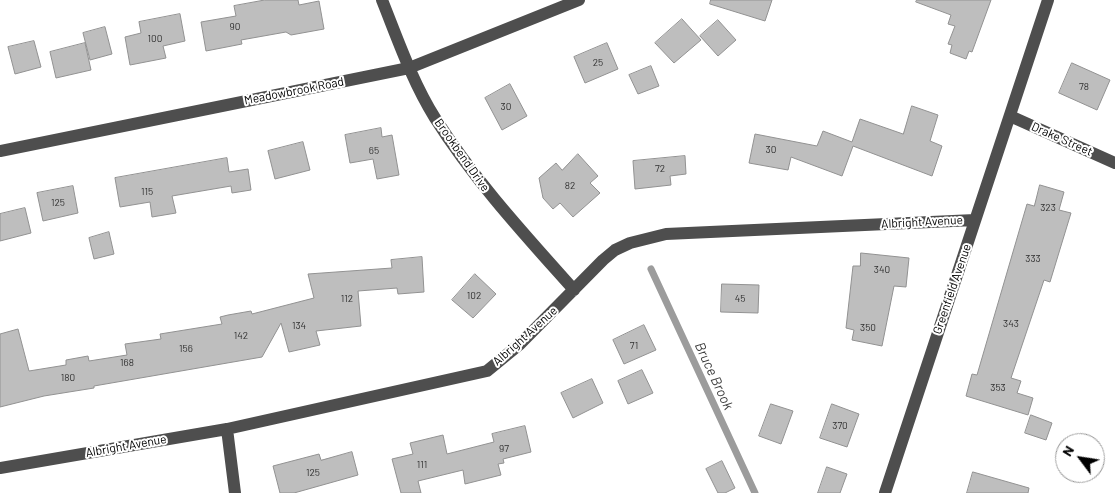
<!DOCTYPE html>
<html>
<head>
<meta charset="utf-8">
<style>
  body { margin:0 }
  #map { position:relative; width:1115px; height:493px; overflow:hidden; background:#fff; font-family:Barlow,sans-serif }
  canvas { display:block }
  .north { position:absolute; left:1055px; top:433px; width:50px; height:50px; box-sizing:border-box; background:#fff; border:1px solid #999; border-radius:50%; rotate:301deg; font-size:14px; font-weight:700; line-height:20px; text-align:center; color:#000 }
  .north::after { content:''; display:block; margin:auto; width:18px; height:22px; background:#000; clip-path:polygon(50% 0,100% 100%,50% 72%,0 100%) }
</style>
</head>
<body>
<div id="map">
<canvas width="1115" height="493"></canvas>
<div class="north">N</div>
</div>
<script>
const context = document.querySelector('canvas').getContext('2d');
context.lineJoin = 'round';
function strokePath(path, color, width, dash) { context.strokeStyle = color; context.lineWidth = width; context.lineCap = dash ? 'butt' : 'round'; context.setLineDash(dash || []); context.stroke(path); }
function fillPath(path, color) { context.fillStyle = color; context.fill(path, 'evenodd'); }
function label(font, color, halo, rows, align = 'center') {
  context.font = font + ' Barlow,sans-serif'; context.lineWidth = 4; context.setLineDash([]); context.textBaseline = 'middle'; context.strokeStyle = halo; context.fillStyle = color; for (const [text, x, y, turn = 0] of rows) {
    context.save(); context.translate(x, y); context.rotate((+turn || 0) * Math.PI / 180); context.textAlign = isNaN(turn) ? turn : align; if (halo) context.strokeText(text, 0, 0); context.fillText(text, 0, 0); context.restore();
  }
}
strokePath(new Path2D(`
  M651,269L755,493`), '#9c9c9c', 7);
const building = new Path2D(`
  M265,0H298L299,5L319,1L324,29L291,35L286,32L241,40L242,44L206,51L201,22L236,16L234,6Z
  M711,0H772L765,21L710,4Z
  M917,0H991L972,52L969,51L966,59L950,53L952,45L948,44L955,26L948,24L951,15L916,2Z
  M180,14L185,41L163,46L166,58L130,65L125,37L141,33L139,22Z
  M682,19L701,40L674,63L655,43Z
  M718,20L736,40L718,56L700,36Z
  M105,27L112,54L90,60L83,33Z
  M34,41L41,67L15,74L8,47Z
  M85,43L91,70L56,78L50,52Z
  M607,43L618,69L585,83L574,57Z
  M1072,63L1110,80L1097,110L1059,93Z
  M651,66L659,86L638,94L629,75Z
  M510,84L527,116L502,130L485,98Z
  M912,106L938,115L930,141L942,146L932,176L853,146L842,176L791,157L788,170L749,163L755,134L817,146L823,131L852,142L860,119L903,134Z
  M381,128L382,137L392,135L399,175L377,179L373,159L350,163L345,135Z
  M303,142L310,170L275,179L268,151Z
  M578,154L598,176L590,183L600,193L573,217L560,203L553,209L543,198L539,178L556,163L562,170Z
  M685,156L686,174L670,176L671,185L635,189L633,161Z
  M227,158L229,172L248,169L251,190L232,193L231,186L172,196L176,213L152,217L150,202L120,207L115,178Z
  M1040,185L1064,192L1059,210L1071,213L1050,282L1044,280L1011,378L1021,381L1017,393L1033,398L1028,415L966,396L972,374L977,375L1027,204L1034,206Z
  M73,186L78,213L43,221L37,193Z
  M25,208L31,233L0,241V214Z
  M109,232L114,254L94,259L89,238Z
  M861,253L909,258L906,287L894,286L882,346L852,340L854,330L846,328L853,266H860Z
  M422,257L424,292L398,294L397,288L358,291L361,326L316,331L320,345L289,352L281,323L262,357L94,386V388L44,396L0,407V334L18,329L29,371L66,365V360L88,356L89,361L127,355L125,344L161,339L160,334L222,324L220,317L228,315L251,311L252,314L314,298L308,274L392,268L391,260Z
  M475,274L496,294L473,318L452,300Z
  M722,284L759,285L758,313L721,312Z
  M644,325L656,350L624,364L613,340Z
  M642,370L653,393L628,404L618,381Z
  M592,379L603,403L573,418L561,393Z
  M771,404L793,411L781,444L759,436Z
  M832,404L859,414L847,447L820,438Z
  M1031,415L1052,423L1046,440L1025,433Z
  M525,426L531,452L503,459L504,463L498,464L501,475L465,484L463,470L418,481L421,493H401L392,459L413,454L410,443L443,435L447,454L494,442L492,434Z
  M352,452L358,475L294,493H280L273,466L319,454L321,460Z
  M722,461L735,488L725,493H718L706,469Z
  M827,467L847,474L840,493H818Z
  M973,472L1029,488L1028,493H967Z`);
fillPath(building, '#bebebe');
strokePath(building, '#929292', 1);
strokePath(new Path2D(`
  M382,0C398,40 412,81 435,118C475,181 525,235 574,290
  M1010,116L1115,163
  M0,151L409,68L579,0
  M227,429L235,493
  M0,468L227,429L487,371L520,344L603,260L615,250L630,243L666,234L975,220
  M885,493L1048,0`), '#4e4e4e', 12);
label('10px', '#303030', null, [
  ["90",235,27],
  ["100",155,39],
  ["25",598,63],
  ["78",1084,87],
  ["30",506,107],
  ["30",771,150],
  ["65",374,151],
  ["72",660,169],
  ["82",570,186],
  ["115",147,192],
  ["125",58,203],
  ["323",1048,208],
  ["333",1033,259],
  ["340",882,270],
  ["102",474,296],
  ["112",347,299],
  ["45",740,299],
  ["343",1011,324],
  ["134",299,326],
  ["350",868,328],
  ["142",241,336],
  ["71",634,346],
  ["156",186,349],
  ["168",127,363],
  ["180",68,378],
  ["353",998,388],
  ["370",840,426],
  ["97",504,449],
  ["111",422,465],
  ["125",313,473]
]);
label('12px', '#000', '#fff', [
  ["Meadowbrook Road",294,91,-11],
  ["Drake Street",1062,139,24],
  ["Brookbend Drive",462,155,55],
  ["Albright Avenue",922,222,-3],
  ["Greenfield Avenue",952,289,-71],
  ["Albright Avenue",525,336,-42],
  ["Albright Avenue",126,446,-10]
]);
label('italic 14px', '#3d3d3d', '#fff', [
  ["Bruce Brook",714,376,65]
]);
</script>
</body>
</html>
